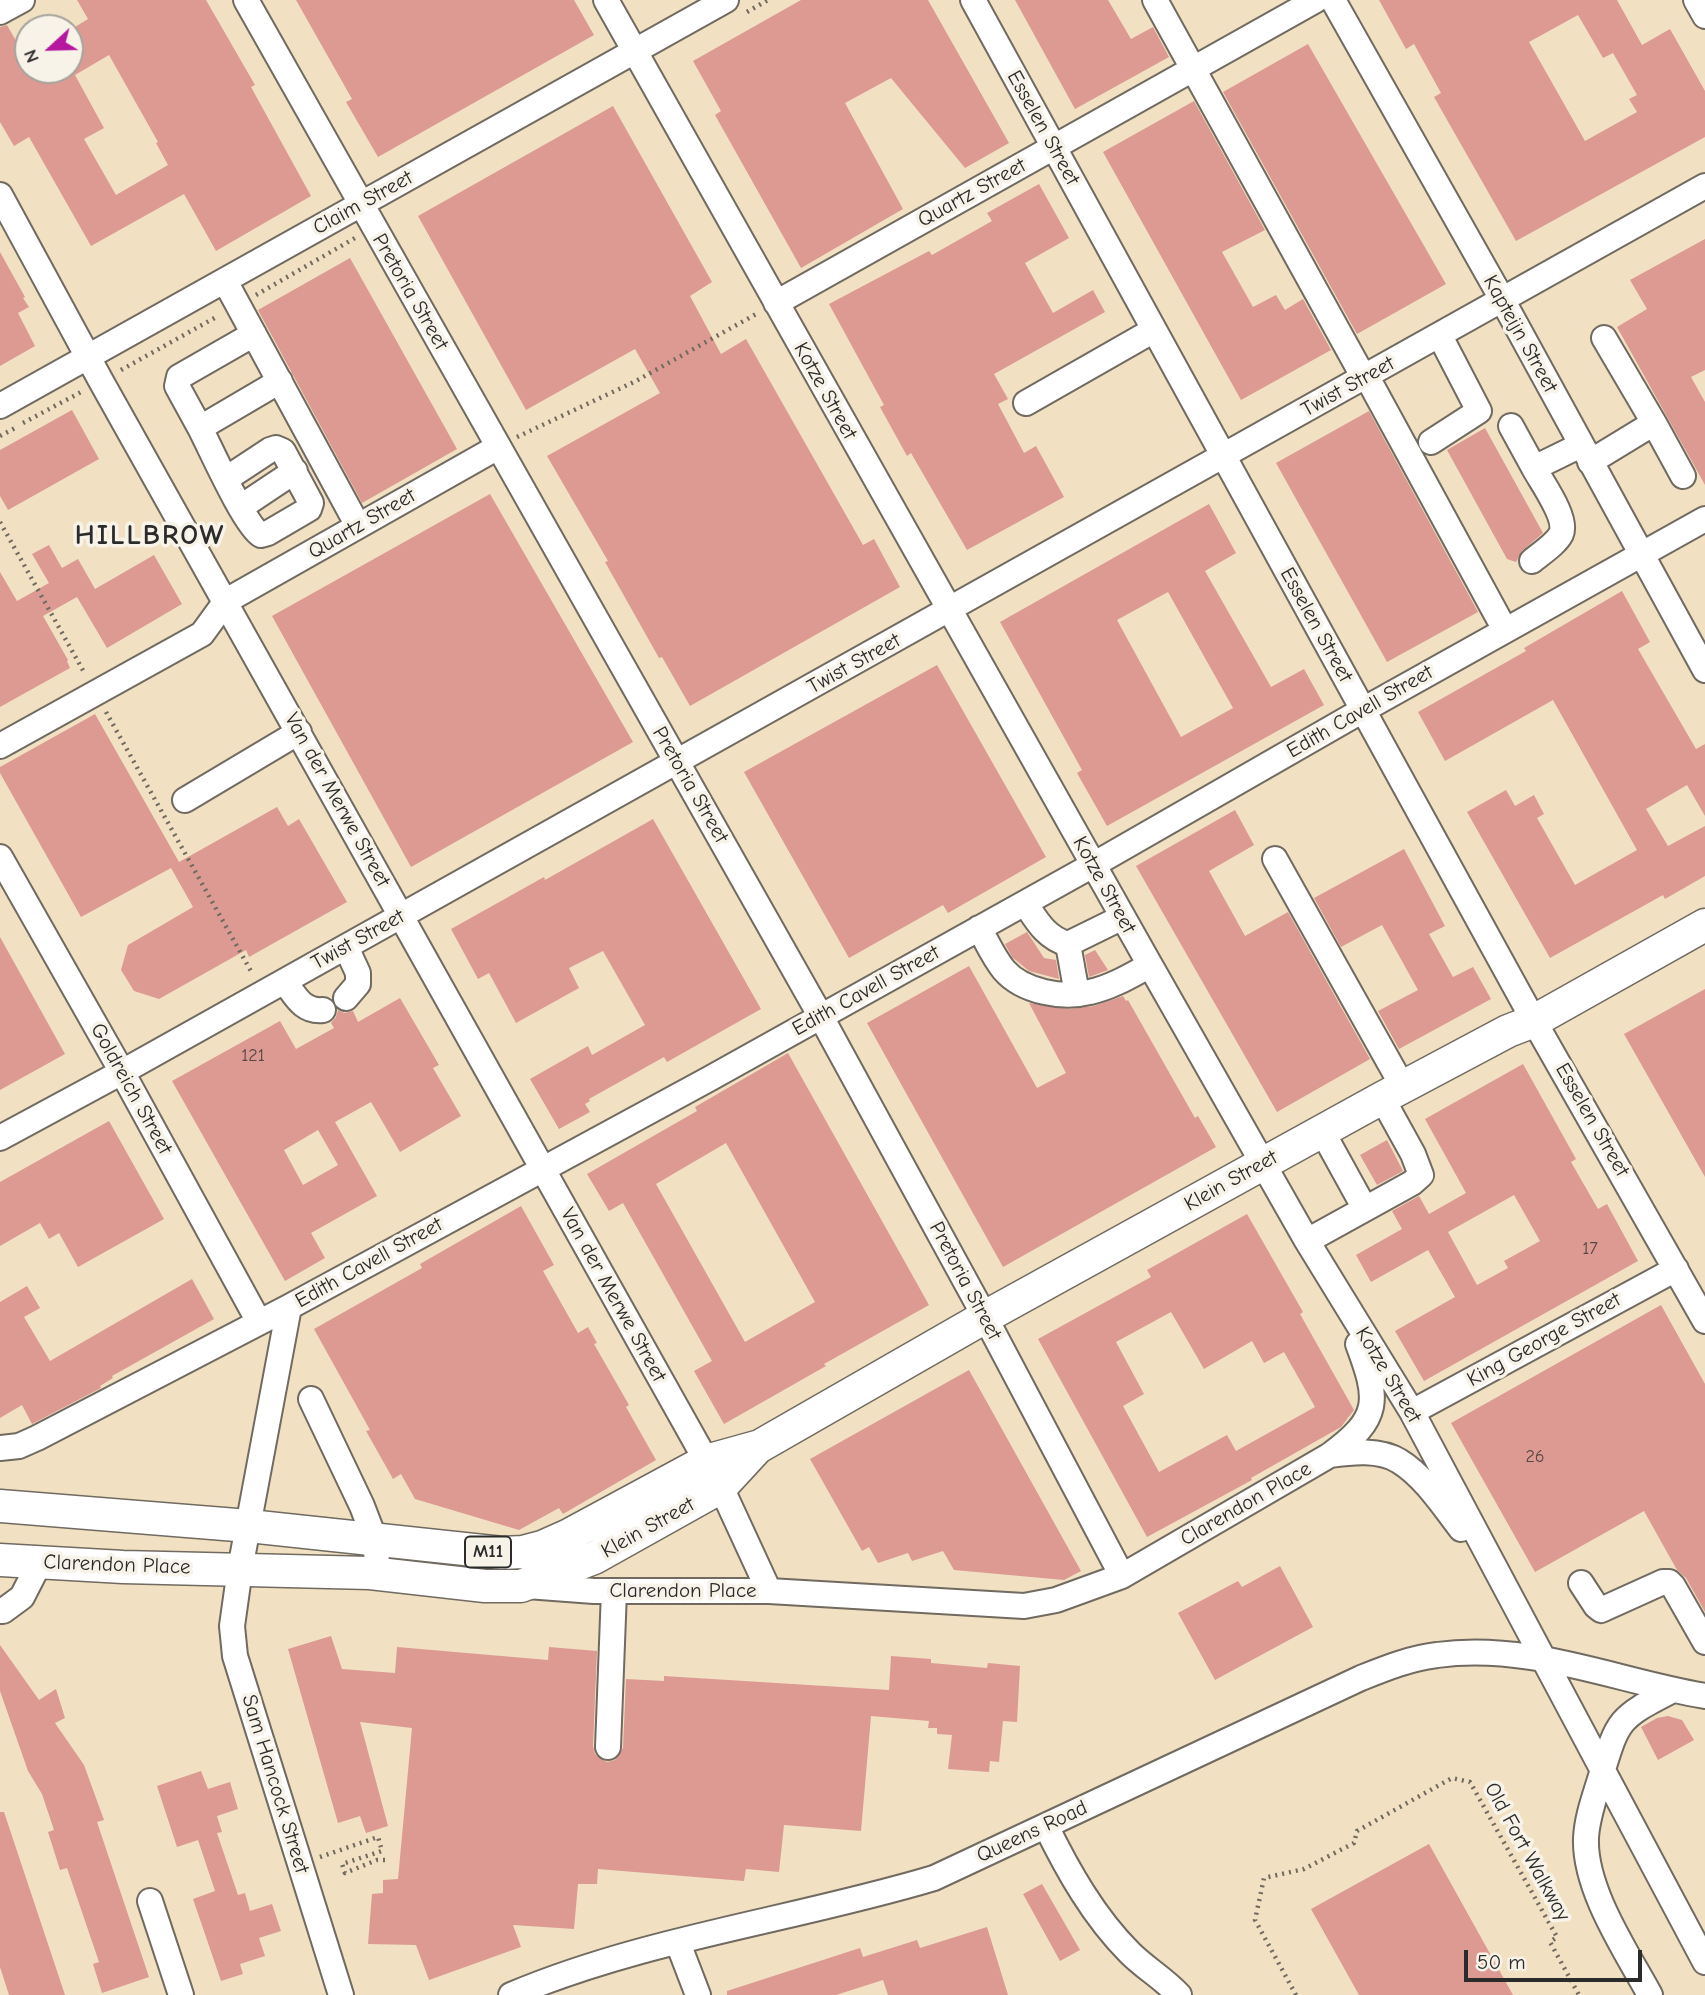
<!DOCTYPE html>
<html>
<head>
<meta charset="utf-8">
<style>
  body { margin:0 }
  #map { position:relative; width:1705px; height:1995px; overflow:hidden; background:#f1e0c2; font-family:"Comic Neue",sans-serif }
  canvas { display:block }
  .north { position:absolute; left:14px; top:14px; width:70px; height:70px; box-sizing:border-box; background:#f7f3e8; border:2px solid #a5a39c; border-radius:50%; rotate:248deg; font-size:19px; font-weight:700; line-height:28px; text-align:center; color:#2b2b2b }
  .north::after { content:''; display:block; margin:auto; width:24px; height:32px; background:#b5179e; clip-path:polygon(50% 0,100% 100%,50% 72%,0 100%) }
  .scale { position:absolute; left:1464px; top:1950px; width:178px; height:32px; box-sizing:border-box; border:4px solid #2b2b2b; border-top:0; padding-left:9px; font-size:21px; line-height:24px; white-space:nowrap; color:#2b2b2b; -webkit-text-stroke:5px #f7f3e8; paint-order:stroke }
</style>
</head>
<body>
<div id="map">
<canvas width="1705" height="1995"></canvas>
<div class="north">N</div>
<div class="scale">50 m</div>
</div>
<script>
const context = document.querySelector('canvas').getContext('2d');
context.lineJoin = 'round';
function fillPath(path, color) { context.fillStyle = color; context.fill(path, 'evenodd'); }
function strokePath(path, color, width, dash) { context.strokeStyle = color; context.lineWidth = width; context.lineCap = dash ? 'butt' : 'round'; context.setLineDash(dash || []); context.stroke(path); }
function label(font, color, halo, rows, align = 'center') {
  context.font = font + ' "Comic Neue",sans-serif'; context.lineWidth = 7; context.setLineDash([]); context.textBaseline = 'middle'; context.strokeStyle = halo; context.fillStyle = color; for (const [text, x, y, turn = 0] of rows) {
    context.save(); context.translate(x, y); context.rotate((+turn || 0) * Math.PI / 180); context.textAlign = isNaN(turn) ? turn : align; if (halo) context.strokeText(text, 0, 0); context.fillText(text, 0, 0); context.restore();
  }
}
fillPath(new Path2D(`
  M77,0H206L255,85L251,87L311,196L216,251L184,194L91,246L29,137L14,146L0,122V27L7,25L28,62V70H70V30L88,19ZM109,55L158,142L156,143L168,165L116,195L84,139L104,128L75,75Z
  M296,0H574L594,35L378,157L346,102L352,99Z
  M801,0H928L1009,143L965,168L891,78L845,103L903,209L801,268L715,115L721,111L693,61Z
  M1015,0H1108L1131,39L1153,27L1169,57L1075,109Z
  M1379,0H1617L1642,45L1670,29L1705,91V137L1516,241L1434,97L1441,93L1414,44L1406,49ZM1578,15L1603,58L1613,53L1637,95L1629,99L1637,112L1585,141L1529,42Z
  M1308,44L1446,284L1357,334L1223,92Z
  M1194,101L1265,230L1222,252L1253,307L1276,295L1285,310L1303,299L1331,350L1241,400L1103,152Z
  M613,106L712,282L690,296L721,354L746,339L863,545L874,539L900,587L690,706L662,657L659,658L605,562L608,561L547,456L660,393L635,349L526,410L418,216Z
  M1039,184L1069,238L1025,263L1053,313L1093,290L1105,312L994,374L1008,399L998,404L1024,453L1036,446L1064,497L967,550L911,453L907,456L880,407L884,405L829,304L929,251L932,255L992,221L987,213Z
  M1705,239V370L1691,377L1705,402V485L1617,327L1647,309L1630,280Z
  M0,252L25,297L23,298L29,307L18,313L35,346L0,366Z
  M350,258L457,449L362,503L258,310Z
  M72,410L99,459L8,510L0,496V450Z
  M1369,411L1478,612L1387,662L1276,463Z
  M1485,428L1543,533L1523,550L1516,562L1507,559L1447,450Z
  M490,494L633,742L411,867L272,616Z
  M1209,504L1236,553L1205,571L1271,687L1304,669L1324,705L1107,826L1077,773L1082,770L1000,622ZM1168,592L1233,708L1181,737L1117,620Z
  M49,545L62,568L78,559L95,589L154,555L182,604L107,648L77,597L43,616L68,660L67,661L70,668L0,707V572L17,601L49,583L32,554Z
  M1622,591L1650,642L1638,649L1696,749L1705,744V816L1687,785L1646,809L1668,846L1705,826V876L1665,899L1663,895L1550,958L1467,812L1506,790L1515,806L1534,795L1544,814L1537,818L1575,885L1637,850L1553,700L1445,761L1418,712L1526,651L1524,648Z
  M937,665L1046,857L948,913L943,905L849,958L744,772Z
  M95,714L179,862L277,807L288,826L299,819L347,902L249,957L246,950L159,999L134,991L121,970L128,945L193,907L171,868L81,917L0,773V767Z
  M1235,810L1254,845L1209,871L1245,936L1288,912L1370,1059L1277,1112L1136,866Z
  M653,819L761,1009L667,1062L664,1057L589,1099L590,1101L585,1104L590,1112L559,1129L530,1079L588,1046L592,1055L645,1025L603,951L569,968L579,988L516,1023L489,973L478,979L451,929L544,877L545,880Z
  M1404,849L1445,926L1429,934L1453,977L1473,967L1491,999L1399,1049L1378,1011L1418,990L1382,925L1341,947L1314,898Z
  M1027,932L1044,958L1056,960L1059,979L1029,971L1012,957L1005,944Z
  M0,937L65,1054L0,1090Z
  M1095,950L1108,970L1089,977L1085,955Z
  M969,966L1037,1088L1066,1073L1029,1003L1069,1009L1094,1006L1123,996L1126,1001L1128,1000L1195,1118L1198,1116L1216,1147L1003,1267L867,1023Z
  M1705,989V1177L1624,1034Z
  M400,998L439,1065L433,1068L461,1116L400,1152L371,1102L335,1122L377,1196L311,1233L325,1258L285,1281L172,1081L280,1021L296,1049L334,1028L331,1023L336,1017L338,1010L344,1013L353,1011L358,1022ZM318,1130L338,1165L303,1185L284,1150Z
  M788,1053L929,1305L824,1364L826,1366L724,1424L694,1371L712,1361L623,1203L609,1211L587,1174L697,1111L695,1107ZM726,1143L815,1302L745,1342L656,1184Z
  M1523,1064L1576,1159L1571,1162L1598,1209L1607,1204L1638,1261L1424,1381L1395,1331L1455,1297L1428,1250L1371,1282L1356,1255L1402,1229L1392,1211L1419,1196L1429,1214L1466,1193L1425,1119ZM1514,1195L1540,1241L1504,1261L1508,1268L1477,1285L1448,1232Z
  M109,1121L164,1219L78,1267L59,1233L49,1239L40,1223L0,1246V1182Z
  M1387,1140L1403,1171L1377,1185L1360,1155Z
  M521,1206L554,1265L543,1271L578,1333L588,1327L597,1343L594,1344L629,1405L626,1407L656,1460L563,1514L559,1508L519,1530L415,1499L401,1474L393,1479L366,1431L370,1430L314,1329L422,1268L420,1264Z
  M1247,1214L1303,1312L1300,1314L1354,1410L1341,1427L1251,1478L1252,1480L1147,1537L1038,1339L1151,1277L1147,1270ZM1171,1312L1204,1369L1252,1341L1264,1363L1284,1352L1315,1407L1236,1451L1227,1435L1159,1472L1123,1406L1144,1394L1116,1342Z
  M192,1279L214,1319L112,1376L113,1378L100,1386L101,1388L32,1424L22,1405L0,1418V1302L27,1286L40,1308L24,1317L50,1361Z
  M1661,1305L1705,1384V1612L1686,1578L1677,1570L1644,1511L1535,1572L1451,1423Z
  M969,1370L1081,1571L1064,1580L954,1570L943,1551L912,1561L908,1553L878,1563L869,1547L862,1551L810,1459Z
  M1280,1566L1313,1627L1215,1680L1178,1613L1238,1581L1242,1587Z
  M331,1636L342,1669L395,1673L397,1647L548,1660L549,1647L597,1651L593,1746L595,1754L607,1762L615,1760L623,1748L626,1679L664,1681V1676L889,1690L891,1656L931,1659V1663L987,1668L988,1663L1020,1666L1017,1722L1003,1721L999,1762L990,1761L989,1772L948,1769L952,1735L937,1734V1728H928L929,1721L871,1716L861,1831L784,1825L779,1872L746,1869L744,1881L598,1869L597,1884H578L574,1929L513,1925L521,1947L429,1980L416,1945L368,1944L372,1894L383,1893V1880L398,1879L412,1728L360,1722L388,1826L366,1833L360,1816L338,1823L288,1649Z
  M0,1645L39,1700L56,1689L65,1718L55,1723L84,1765L104,1820L97,1822L149,1977L102,1993L93,1964L99,1962L67,1868L60,1870L48,1832L54,1830L42,1794L28,1771L0,1691Z
  M1668,1716L1682,1720L1694,1740L1658,1760L1641,1727L1657,1718Z
  M201,1771L208,1789L230,1782L238,1809L217,1816L222,1832L217,1833L238,1895L245,1893L250,1911L272,1904L281,1931L259,1938L265,1956L240,1964L243,1974L221,1981L193,1899L215,1891L198,1840L177,1847L157,1786Z
  M0,1812H4L65,1995H9L0,1967Z
  M1429,1844L1513,1995H1359L1311,1909Z
  M1042,1884L1080,1950L1060,1961L1023,1894Z
  M987,1927L1008,1995H888L883,1980L836,1995H727V1991L860,1948L863,1957L917,1940L920,1948Z`), '#dc9a93');
const minor = new Path2D(`
  M246,0L820,1015L985,1317L1122,1576
  M606,0L1150,965L1307,1241L1412,1412L1705,1962
  M973,0L1534,1021L1705,1321
  M1155,0L1364,378
  M1333,0L1498,292L1705,670
  M1696,0L1705,16
  M0,12L22,0
  M0,195L101,381L721,1487L769,1591
  M225,281L358,526
  M776,303L1316,0
  M254,334L179,377L177,386L200,428L280,381
  M1367,377L1505,630
  M1026,403L1154,330
  M0,406L726,0
  M1654,423L1683,476
  M1511,426L1534,468
  M200,428C211,449 245,526 261,535L268,533L309,509L311,503L283,451L276,448L270,450L226,479
  M1431,442L1479,411L1440,336
  M1590,462L1654,423L1604,338
  M241,507L295,471
  M1532,561C1540,554 1556,544 1561,534C1568,518 1542,483 1534,468L1581,445
  M0,746L202,634L226,601L498,447
  M185,800L299,732
  M0,857L122,1072L259,1322
  M1275,859L1403,1087
  M1025,903C1037,921 1046,938 1068,944L1123,917
  M979,928C987,942 994,958 1004,970C1023,992 1063,999 1090,992C1112,987 1130,976 1150,965
  M1068,944L1077,994
  M285,982C296,997 303,1012 323,1010
  M346,998L358,984V973L346,947
  M1322,1131L1365,1209
  M0,1138L122,1072L1705,186
  M1307,1241L1412,1183L1421,1175L1413,1154L1382,1098
  M289,1307L240,1569L232,1626L235,1656L341,1995
  M311,1399L362,1506L375,1540L378,1574
  M1412,1412L1676,1269
  M0,1448L19,1446L37,1438L289,1307L709,1079L1093,865L1363,710L1705,519
  M1330,1455C1352,1452 1380,1449 1399,1461C1424,1476 1444,1507 1461,1529
  M1581,1583L1596,1606L1601,1610L1663,1582H1669L1673,1586L1705,1642
  M527,1586L594,1591H769L1024,1606L1056,1600L1122,1576L1330,1455C1381,1418 1379,1400 1358,1344
  M0,1611H3L22,1597L40,1562
  M608,1747L614,1591
  M1046,1826C1068,1871 1094,1917 1130,1953C1145,1968 1164,1979 1179,1995
  M150,1901L181,1995
  M678,1943L698,1995
  M511,1995C646,1938 794,1920 934,1878L1361,1678C1386,1668 1411,1658 1437,1655C1529,1642 1616,1681 1705,1696
  M1650,1995C1626,1951 1584,1889 1586,1838C1587,1817 1595,1796 1601,1776C1618,1720 1618,1718 1671,1691`);
const major = new Path2D(`
  M0,1506L249,1526L502,1553L523,1552L542,1547L569,1535L706,1461L760,1446L985,1317L1382,1098L1508,1031L1534,1021L1705,925
  M0,1560L123,1567L370,1573L485,1586H521L594,1558L721,1487L758,1447`);
strokePath(minor, '#706a60', 28);
strokePath(major, '#706a60', 35);
strokePath(new Path2D(`
  M747,12L768,0
  M256,295L355,238
  M121,370L218,316
  M23,423L83,391
  M0,436L15,428
  M517,437L636,381L758,313
  M0,522L85,674
  M106,712L252,973
  M320,1857L378,1837L382,1851L342,1864L345,1873L377,1860H385
  M1296,1995L1255,1920L1264,1878L1304,1869L1354,1843L1357,1831L1452,1778L1470,1782L1557,1937L1550,1942L1579,1995`), '#706a60', 4.5, [2, 5]);
strokePath(minor, '#fff', 24);
strokePath(major, '#fff', 32);
label('18px', '#574745', null, [
  ["121",253,1056],
  ["17",1590,1249],
  ["26",1535,1457]
]);
for (const [x, y, w] of [
  [488,1552,46]
]) { const box = new Path2D(); box.roundRect(x - w / 2, y - 15.5, w, 31, 5); context.fillStyle = '#f7f3e8'; context.fill(box); strokePath(box, '#2b2b2b', 2); }
label('bold 19px', '#2b2b2b', null, [
  ["M11",488,1552]
]);
label('21px', '#2b2b2b', '#f7f3e8', [
  ["Esselen Street",1043,128,61],
  ["Quartz Street",972,193,-29],
  ["Claim Street",363,203,-29],
  ["Pretoria Street",410,292,60],
  ["Kapteijn Street",1520,334,61],
  ["Twist Street",1348,387,-29],
  ["Kotze Street",825,391,61],
  ["Quartz Street",362,524,-30],
  ["Esselen Street",1316,625,61],
  ["Twist Street",854,664,-29],
  ["Edith Cavell Street",1360,712,-30],
  ["Pretoria Street",690,785,60],
  ["Van der Merwe Street",337,800,61],
  ["Kotze Street",1104,885,61],
  ["Twist Street",358,940,-29],
  ["Edith Cavell Street",866,991,-29],
  ["Goldreich Street",131,1089,61],
  ["Esselen Street",1592,1120,60],
  ["Klein Street",1231,1181,-29],
  ["Edith Cavell Street",369,1263,-29],
  ["Pretoria Street",965,1281,62],
  ["Van der Merwe Street",613,1295,61],
  ["King George Street",1544,1340,-29],
  ["Kotze Street",1388,1375,59],
  ["Clarendon Place",1246,1504,-30],
  ["Klein Street",648,1528,-29],
  ["Clarendon Place",117,1565,2],
  ["Clarendon Place",683,1591],
  ["Sam Hancock Street",275,1784,73],
  ["Queens Road",1032,1832,-25],
  ["Old Fort Walkway",1527,1852,61]
]);
context.letterSpacing = '2px';
label('bold 28px', '#2b2b2b', '#f7f3e8', [
  ["HILLBROW",150,536]
]);
context.letterSpacing = '0px';
</script>
</body>
</html>
